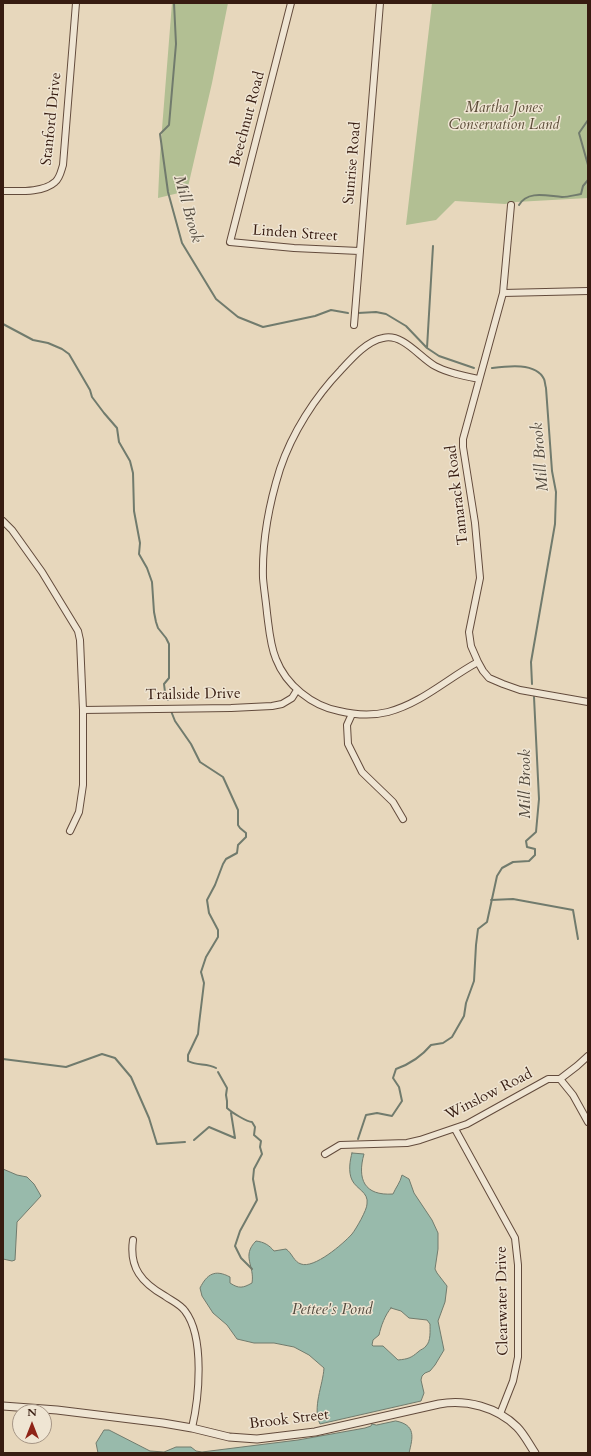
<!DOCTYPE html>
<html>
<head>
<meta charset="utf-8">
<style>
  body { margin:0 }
  #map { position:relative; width:591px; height:1456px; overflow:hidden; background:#e7d7bc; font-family:Cardo,serif }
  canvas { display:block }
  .frame { position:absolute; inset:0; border:4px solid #371c11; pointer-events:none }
  .north { position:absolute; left:12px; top:1404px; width:40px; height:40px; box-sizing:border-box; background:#efe5d3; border:1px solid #a59585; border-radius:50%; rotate:0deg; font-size:11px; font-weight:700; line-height:16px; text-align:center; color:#371c11 }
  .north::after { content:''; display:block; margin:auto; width:14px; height:18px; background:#8f2418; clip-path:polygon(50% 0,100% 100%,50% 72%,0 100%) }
</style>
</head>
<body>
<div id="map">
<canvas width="591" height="1456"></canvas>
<div class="frame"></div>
<div class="north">N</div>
</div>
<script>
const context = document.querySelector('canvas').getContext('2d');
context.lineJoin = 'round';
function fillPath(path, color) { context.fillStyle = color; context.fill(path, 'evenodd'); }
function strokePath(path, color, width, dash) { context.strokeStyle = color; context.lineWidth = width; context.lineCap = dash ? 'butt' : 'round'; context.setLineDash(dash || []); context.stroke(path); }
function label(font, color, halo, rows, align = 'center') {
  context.font = font + ' Cardo,serif'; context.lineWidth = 3; context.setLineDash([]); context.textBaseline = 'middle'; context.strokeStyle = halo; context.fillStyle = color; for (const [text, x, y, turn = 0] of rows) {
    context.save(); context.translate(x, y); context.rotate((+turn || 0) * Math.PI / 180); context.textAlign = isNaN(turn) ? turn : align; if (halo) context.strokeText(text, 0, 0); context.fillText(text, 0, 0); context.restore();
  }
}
fillPath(new Path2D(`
  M172,3H228L212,83L187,191L158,198L160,154Z
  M432,3H588V198L516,202L505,204L455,201L436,220L406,225Z`), '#b2bf93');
const water = new Path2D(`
  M352,1153L364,1154C357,1179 364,1196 393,1194C396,1187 400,1183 402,1175L409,1179L414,1193L432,1220L438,1233V1249L435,1269L437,1273L447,1286L445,1302L438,1321L444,1350L435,1365L430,1371L425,1373L422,1376L421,1380L424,1393L421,1401L320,1424C312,1408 323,1385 324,1368L309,1355L294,1347L274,1343H254L237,1339L227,1325L213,1313L202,1296L200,1288C207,1274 215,1269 230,1277V1283C239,1289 243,1288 252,1283C255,1266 241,1256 256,1241C264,1242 269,1245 274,1251L286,1249C292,1253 294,1262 301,1264C314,1269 343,1244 352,1234C356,1229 367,1210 367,1204C369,1192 356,1189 352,1180C348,1172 350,1160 352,1153ZM391,1308L401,1311L409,1318L427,1320L430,1324C430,1331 431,1341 426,1346C424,1349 421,1349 418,1352C411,1358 408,1359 398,1360L383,1346H373L372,1345L373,1340L379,1335C381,1326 385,1315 391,1308Z
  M3,1169L17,1175L27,1177L34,1184L41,1196L17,1222L15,1260L12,1261L3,1259Z
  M396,1421C416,1425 413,1437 409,1453H98L96,1443L104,1430H109L150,1451L164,1452L176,1447H191L196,1451L202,1452L298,1440L365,1428L371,1426L372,1424L376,1425Z`);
fillPath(water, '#98baab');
strokePath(water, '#717b6d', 1);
strokePath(new Path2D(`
  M174,3L176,44L169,125L160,134L168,192L182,243L216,299L238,317L263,327L315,316L331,310L348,313
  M588,120L579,133L588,165
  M519,205C528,190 547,196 562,197C568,197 575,195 581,194L583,186L588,180
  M358,313L376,312L386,314L406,326L427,348L439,356L474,368
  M3,324L33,340L48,343L62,349L69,354L90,390L92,397L104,413L117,428L119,442L130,461L133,473L134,511L140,543L139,554L147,568L152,582L154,612L156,622L158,628L166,638L169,644V678L164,684L165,692L168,700
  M427,348L433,246
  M492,368C507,366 536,362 544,379C545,381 545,385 546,388L552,471L556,492L555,524L531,662L532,684
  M171,711L175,721L191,744L200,762L223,777L238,810V825L240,828L246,833V837L238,845L237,853L226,859L223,864L215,885L207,900L209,913L218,930V937L206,957L201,972L204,983L199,1024L198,1034L188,1055V1061C197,1066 207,1063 216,1068
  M491,900L513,899L573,910L578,939
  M3,1059L66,1067L102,1054L115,1058L131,1077L149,1118L157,1144L185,1142
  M218,1072L227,1088L226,1095L227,1101V1108C231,1112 247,1122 252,1122L255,1127L254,1135L261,1141L260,1147L262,1154L254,1169L253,1179L257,1200L240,1231L235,1246L241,1258L252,1269
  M358,1139L366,1115L377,1113L392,1116L402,1101L399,1087L393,1078L396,1069C410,1064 421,1057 431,1045L443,1043L452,1037L464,1016L466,1003L474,981L476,945L478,929L487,922L497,876L502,868L513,862L529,861L535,855V849L527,847L526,841L536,832L539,799L534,697
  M194,1140L209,1127L235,1138L231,1113`), '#717b6d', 2);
const minor = new Path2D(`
  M291,3L230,242L294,248L359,251
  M3,191C18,191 43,193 55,182C60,178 61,171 63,165L76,3
  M511,205L503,293L463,439V447L475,523L480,578L469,632L471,646L478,662L483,671L489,678L503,684L520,690L588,702
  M503,293L588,291
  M354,325L380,3
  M3,521L12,530L42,572L78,631L80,640L83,710V785L79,812L70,831
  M478,662C448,678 422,703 388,712C372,716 355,715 339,711C312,706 286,685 276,659C270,645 269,628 267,613C266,602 264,590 263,578C262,542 269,504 280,469C292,433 315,397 341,370C352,358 367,341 383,338C403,333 419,357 435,366C448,373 464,376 479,379
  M83,710L231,708L272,706L282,704L292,698L297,690
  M352,714L347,725L348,744L362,772L393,802L403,819
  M560,1079L573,1095L588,1122
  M455,1129L515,1238L518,1265V1357L513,1381L500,1414
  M325,1154L340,1145L407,1143L420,1140L467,1124L548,1079H560L577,1066L588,1056
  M133,1240C129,1268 142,1283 165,1296C172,1301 180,1304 185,1311C205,1337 199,1398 192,1428`);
const tertiary = new Path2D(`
  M3,1406L57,1410L163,1423L192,1428L229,1437L257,1439L315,1432L439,1404C466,1399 497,1407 517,1427C524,1434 529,1444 535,1453`);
strokePath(minor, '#634b3c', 8);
strokePath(tertiary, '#634b3c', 9);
strokePath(minor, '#efe5d3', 6);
strokePath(tertiary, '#efe5d3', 7);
label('italic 15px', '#5c4d38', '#efe5d3', [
  ["Martha Jones",504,109],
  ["Conservation Land",504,126]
]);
label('15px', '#371c11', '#efe5d3', [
  ["Stanford Drive",52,119,-84],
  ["Beechnut Road",248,119,-75],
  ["Sunrise Road",353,163,-85],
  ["Linden Street",295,234,4],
  ["Tamarack Road",458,495,-97],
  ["Trailside Drive",193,695,-1],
  ["Winslow Road",489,1095,-27],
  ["Clearwater Drive",503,1301,-91],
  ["Brook Street",289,1420,-7]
]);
label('italic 16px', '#544b3f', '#efe5d3', [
  ["Mill Brook",187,209,74],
  ["Mill Brook",541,457,-95],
  ["Mill Brook",526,784,-90],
  ["Pettee's Pond",332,1310]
]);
</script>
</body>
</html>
